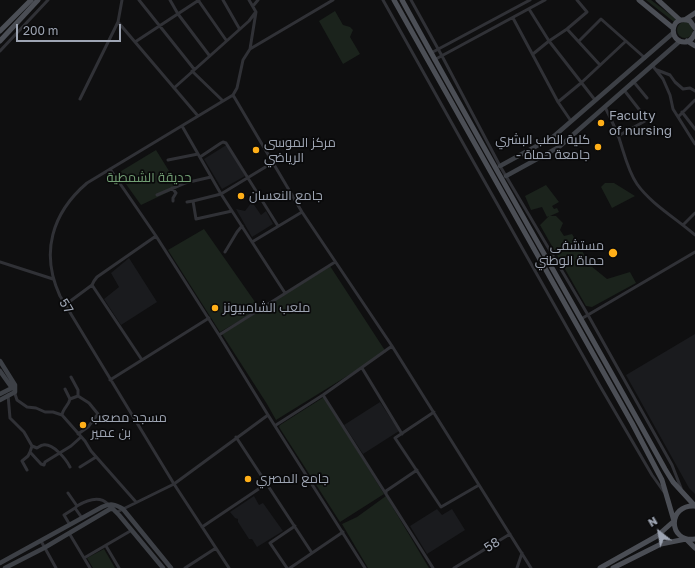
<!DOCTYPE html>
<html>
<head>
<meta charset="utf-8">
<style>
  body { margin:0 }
  #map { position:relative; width:695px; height:568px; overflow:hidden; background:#0f0f10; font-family:"Golos Text",sans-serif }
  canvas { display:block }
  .north { position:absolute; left:639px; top:512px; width:40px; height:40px; -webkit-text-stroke:3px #0a0a0b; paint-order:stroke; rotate:329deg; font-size:11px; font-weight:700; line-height:16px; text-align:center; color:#9ea5b3 }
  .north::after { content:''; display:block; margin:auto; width:14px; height:18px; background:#9ea5b3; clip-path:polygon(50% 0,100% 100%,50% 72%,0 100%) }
  .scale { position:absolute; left:16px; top:24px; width:105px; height:18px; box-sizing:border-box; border:2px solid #9ea5b3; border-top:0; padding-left:5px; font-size:12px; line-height:14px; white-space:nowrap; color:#9ea5b3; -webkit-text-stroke:3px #0a0a0b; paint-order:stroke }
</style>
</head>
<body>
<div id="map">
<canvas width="695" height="568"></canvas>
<div class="north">N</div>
<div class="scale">200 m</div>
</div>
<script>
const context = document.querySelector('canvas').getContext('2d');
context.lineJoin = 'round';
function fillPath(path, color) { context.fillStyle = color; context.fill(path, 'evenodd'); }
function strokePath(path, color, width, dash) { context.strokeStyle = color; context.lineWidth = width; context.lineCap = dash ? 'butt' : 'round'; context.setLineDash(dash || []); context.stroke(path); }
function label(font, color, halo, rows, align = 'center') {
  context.font = font + ' "Golos Text",Cairo,sans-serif'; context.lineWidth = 3.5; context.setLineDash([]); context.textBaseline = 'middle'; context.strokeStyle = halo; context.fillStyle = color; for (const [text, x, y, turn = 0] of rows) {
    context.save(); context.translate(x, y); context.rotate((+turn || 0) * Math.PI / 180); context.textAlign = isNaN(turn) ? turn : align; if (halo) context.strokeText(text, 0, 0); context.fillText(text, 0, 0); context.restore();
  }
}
fillPath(new Path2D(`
  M228,144L245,176L222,189L204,159Z
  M252,202L261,215L266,211L273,224L252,237L236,209L245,211Z
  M129,258L157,302L121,325L104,299L119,287L111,273Z
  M695,334V494L689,488L626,375Z
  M380,402L399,431L363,454L344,425Z
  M254,496L259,505L263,503L283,531L257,547L252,539H249L238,522V519L235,518L230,512Z
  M437,509L442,515L452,509L465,530L427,554L410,526Z`), '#1a1b1e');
fillPath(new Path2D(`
  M646,0H651L676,19L674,22Z
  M335,11L343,25L350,27L353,30L350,37L360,54L343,64L319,21Z
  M677 30a8 8 0 1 1 16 0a8 8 0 1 1-16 0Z
  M156,150L179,187L141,205L118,173Z
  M605,183H614L635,196L612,208L601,187Z
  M546,185L559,202L552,206L554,209L557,208L559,212L550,216H556L563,223L560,230L564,236L572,234L591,266L607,279L630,272L636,283L592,307L586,306L540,225L549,216L547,217L542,207L531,210L525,196Z
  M204,229L260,309L220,332L168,250Z
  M330,266L386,352L276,420L267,404L222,334Z
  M324,397L384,494L340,522L279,427L280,425Z
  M386,496L429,568H368L342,524L357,517Z
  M104,549L115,568H93L87,558Z`), '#1b231c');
strokePath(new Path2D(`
  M139,0L194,69
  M170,0L178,14L209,55
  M198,0L226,40
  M223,0L239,28
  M383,0L473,161L600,386L652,475L664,492
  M411,0L442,56L500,166L588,315L672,465L681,488
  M253,6L258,0
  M529,9L549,41L595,100
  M513,18L558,102L571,121
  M118,22L198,116
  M567,29L600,65
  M579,41L601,19L645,58
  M135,42L199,0
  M250,49L333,0
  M0,51L48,0
  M431,53L530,0
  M533,54L549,41L567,29L587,12L577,0
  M434,60L545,0
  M652,65L663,79L670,95L673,109L695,144
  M657,70L670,75L675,82L683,89L690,88L695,91
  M192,71L223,101
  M633,81L647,98
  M174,88L249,21L255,13
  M233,95L302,212L392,346L531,568
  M80,99L118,22L122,0
  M558,102L581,83L626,41
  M605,107C610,117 615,127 619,138C624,153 628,171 637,184C651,204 677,219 695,235
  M682,112L695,129
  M678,117L695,100
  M182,126L221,194L285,293
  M618,136L645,121V117L624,90
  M200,157L221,143L223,142L226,143L278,226
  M168,160L198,154
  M110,169L156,236L219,335L268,415L365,568
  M172,188L176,193L173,198V201
  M157,195L185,183L211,177
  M193,201L221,194L272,163
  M187,202L193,201L196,219L232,211
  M683,225L695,213
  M252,242L302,212
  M225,252L237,232L242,226
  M0,262L53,279
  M65,305L92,285
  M581,319L695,252
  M219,335L335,262
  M142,360L92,285L94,281L97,277L156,236
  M362,368L402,434
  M71,377L78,390V396
  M110,380L209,318
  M65,389L70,399L78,396L89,403L98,414L88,427L78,434
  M14,391L17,400L27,407L36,408L45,412H53L62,415L85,441L91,451L136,502
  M8,395L10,418L24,432L32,446L37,448C39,447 41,445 43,445C53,443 66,459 70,467
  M323,395L386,494V491L417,470
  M434,412L395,438L441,507L479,485
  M62,415C63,408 69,405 70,399
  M276,425L323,395L392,346
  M236,437L312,553
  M32,446L30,452L41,464L44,465L45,462L71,446L81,437
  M80,467L96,457
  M27,470L22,461L28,456L30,452
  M68,493L77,506C87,500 99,495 108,504
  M386,494L433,568
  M75,508L82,518
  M117,512L174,484L268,415
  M70,525L64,515L75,508L77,506
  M202,527L266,484
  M69,533L90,568
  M41,541L56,568
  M106,546L119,568
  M84,558L132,530
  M185,568L216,548
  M229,568L174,484L60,296C40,253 52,213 87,183L233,95L237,88L243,60L250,49L256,12L249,0
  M287,568L270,543L295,526
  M290,568L343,532
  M454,568L510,534
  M517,568L522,553`), '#303136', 3);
strokePath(new Path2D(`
  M500,166L553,137L673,33
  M506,176L559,147L680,41
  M0,361L15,385V392L0,400
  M0,371L12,388L0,394
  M0,563L102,507C110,503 115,504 123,509L171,568
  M5,568L44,548L110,509H113L119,515L163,568`), '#3d4046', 4.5);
strokePath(new Path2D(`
  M394,0L632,423L662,480L674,521L657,536L600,568
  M402,0C488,157 578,312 665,469L673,482L695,506
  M639,0L673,28
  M658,0L680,20
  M686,19L695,13
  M695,28L690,21C669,13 668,44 686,42C691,41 693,38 695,33
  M0,31L31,0
  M0,41L38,0
  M687,41L695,46
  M695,506C667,504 668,543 695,539
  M613,568L661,544L686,539L695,548`), '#4b4e55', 5);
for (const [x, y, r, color] of [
  [601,123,4,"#ffaf18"],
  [598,147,4,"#ffaf18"],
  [256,150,4,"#ffaf18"],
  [241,196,4,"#ffaf18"],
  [613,253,5,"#ffaf18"],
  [215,308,4,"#ffaf18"],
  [83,425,4,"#ffaf18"],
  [248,479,4,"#ffaf18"]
]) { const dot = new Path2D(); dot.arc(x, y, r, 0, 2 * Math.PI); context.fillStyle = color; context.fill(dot); strokePath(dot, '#0a0a0b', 1.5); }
label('13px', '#9ea5b3', '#0a0a0b', [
  ["Faculty",609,116],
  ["of nursing",609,131],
  ["كلية الطب البشري",590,140,"right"],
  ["- جامعة حماة",590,155,"right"],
  ["مركز الموسى",264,143],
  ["الرياضي",264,158],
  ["جامع النعسان",249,196],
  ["مستشفى",604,246,"right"],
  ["حماة الوطني",604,261,"right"],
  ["ملعب الشامبيونز",223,308],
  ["مسجد مصعب",91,418],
  ["بن عمير",91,433],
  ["جامع المصري",256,479]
], 'left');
label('13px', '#73a075', '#0a0a0b', [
  ["حديقة الشمطية",149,178]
]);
label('13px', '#9ea5b3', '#0a0a0b', [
  ["57",66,306,59],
  ["58",492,545,-31]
]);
</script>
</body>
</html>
